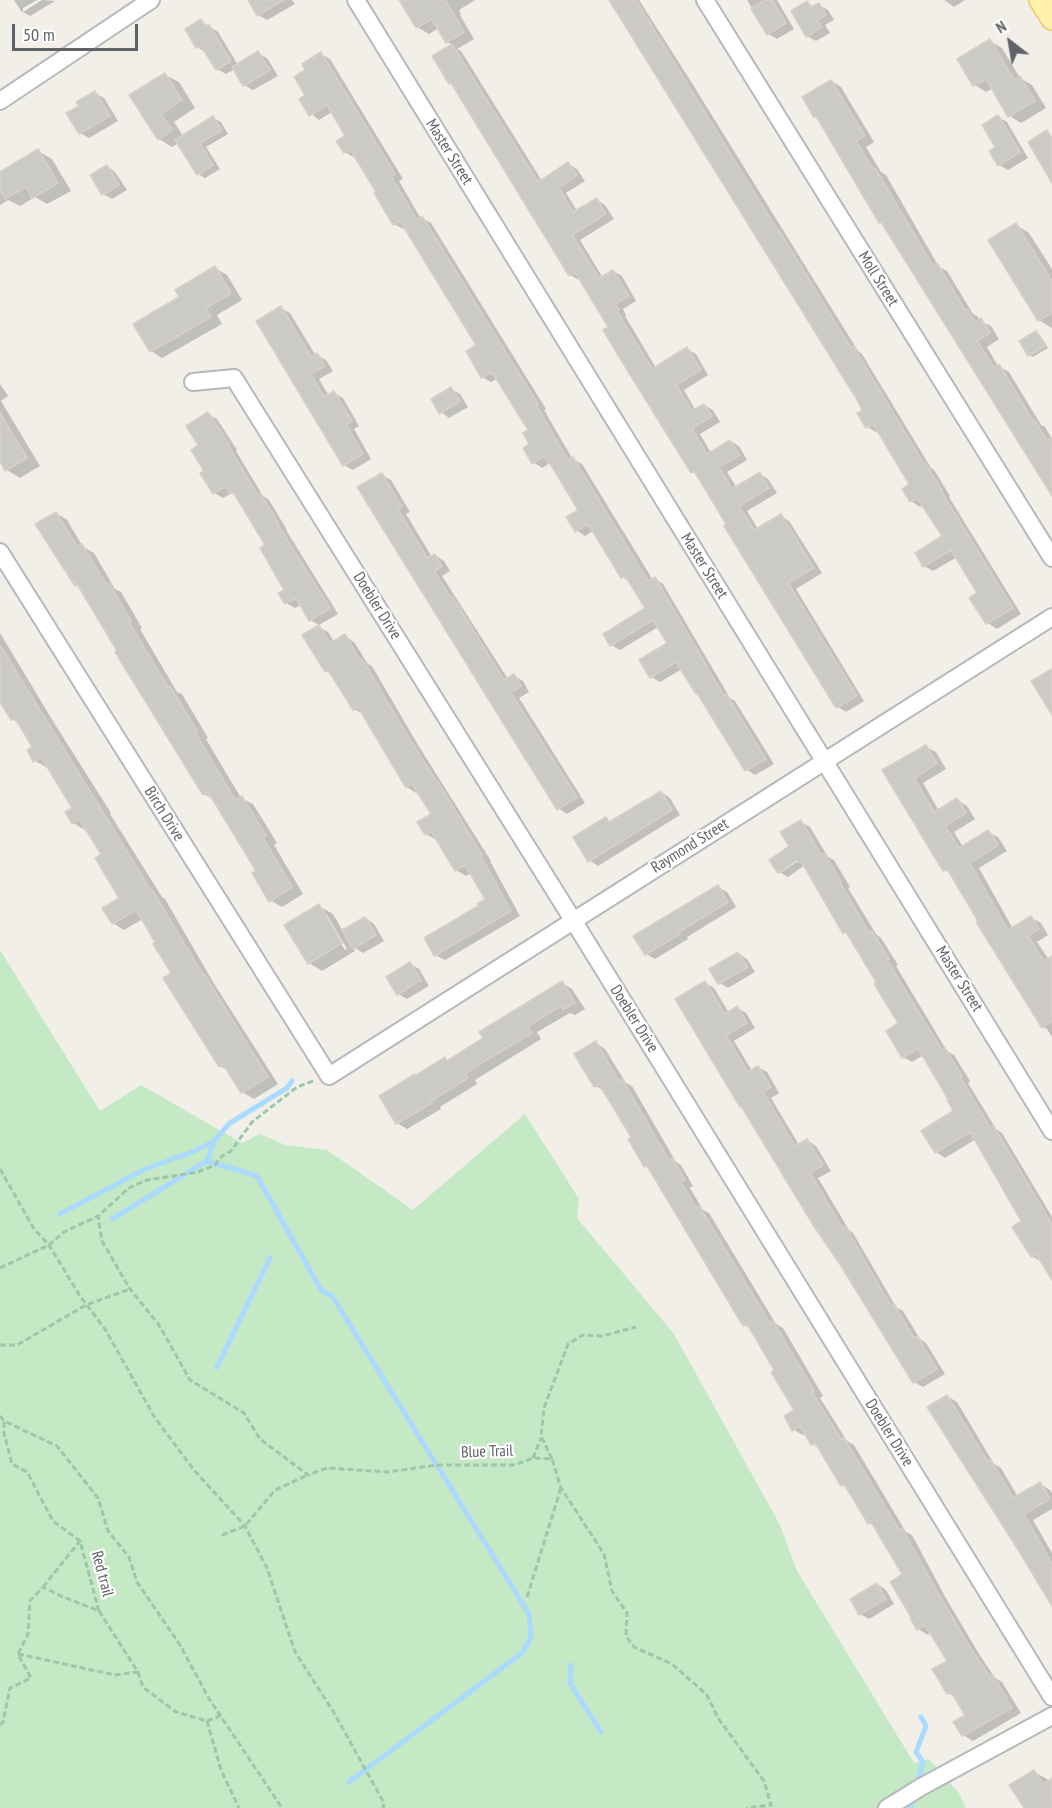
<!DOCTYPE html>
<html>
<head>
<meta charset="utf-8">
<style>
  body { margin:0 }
  #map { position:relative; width:1052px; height:1808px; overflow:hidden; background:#f1efe8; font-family:"PT Sans Narrow",sans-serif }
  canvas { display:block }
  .north { position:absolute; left:980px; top:12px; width:60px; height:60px; -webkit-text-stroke:4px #fff; paint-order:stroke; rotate:329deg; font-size:16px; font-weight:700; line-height:24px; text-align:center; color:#5f6368 }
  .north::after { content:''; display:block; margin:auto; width:21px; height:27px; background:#5f6368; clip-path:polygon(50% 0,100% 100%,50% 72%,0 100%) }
  .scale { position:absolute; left:12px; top:24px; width:126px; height:27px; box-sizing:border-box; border:3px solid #5f6368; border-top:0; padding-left:8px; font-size:18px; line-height:21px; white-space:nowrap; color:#5f6368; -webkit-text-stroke:4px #fff; paint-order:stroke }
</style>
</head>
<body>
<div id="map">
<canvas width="1052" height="1808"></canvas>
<div class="north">N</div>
<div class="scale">50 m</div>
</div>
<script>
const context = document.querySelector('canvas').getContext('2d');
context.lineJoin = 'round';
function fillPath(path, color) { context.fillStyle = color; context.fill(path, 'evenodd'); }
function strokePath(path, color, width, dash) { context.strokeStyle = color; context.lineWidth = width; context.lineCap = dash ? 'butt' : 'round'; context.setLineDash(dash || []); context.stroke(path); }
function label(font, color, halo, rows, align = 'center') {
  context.font = font + ' "PT Sans Narrow",sans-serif'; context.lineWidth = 4.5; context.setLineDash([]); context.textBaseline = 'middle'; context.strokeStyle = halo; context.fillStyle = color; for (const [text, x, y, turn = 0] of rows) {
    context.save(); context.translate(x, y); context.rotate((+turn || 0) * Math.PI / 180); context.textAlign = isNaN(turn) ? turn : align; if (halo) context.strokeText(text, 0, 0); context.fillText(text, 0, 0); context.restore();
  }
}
fillPath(new Path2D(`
  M0,950L100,1111L141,1085L242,1143L260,1134L285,1145L327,1150L413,1210L525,1114L579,1199L577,1218L674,1334L780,1525L797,1571L914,1763L929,1759L959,1793L966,1808H0Z`), '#c5e8c5');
fillPath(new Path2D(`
  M14,0H37L23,8V12L42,0L55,1L30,16L21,11Z
  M249,0H292L295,4L267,20L258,15Z
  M401,0H475L459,10L461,14L460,15L474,39L457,49L461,51L542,181L568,164L577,169L585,181L566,193L577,211L597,200L605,205L614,219L580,240L603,278L613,271L622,276L636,301L623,309L626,315L625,316L656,368L687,349L696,354L708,375L684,390L696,411L704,405L713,410L720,422L700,434L711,453L730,441L739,446L747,460L727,472L737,488L760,474L768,479L777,493L747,511L758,529L781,516L789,521L812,557L822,573L796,589L864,701L846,712L838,707L698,475L692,472L580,279L579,280L570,275L453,85L450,83L434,57L453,45L447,42L439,28L429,34L417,27Z
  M611,0H639L690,80L858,351L862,354L931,468L934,470L950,496L949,497L1021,614L997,629L988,623L971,598L979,594L957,557L933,571L924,566L944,537L924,505L920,507L911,501V485L879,431L876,432L867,427L865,411Z
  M747,0H777L794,29L777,39L768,34Z
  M944,0H965L954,7Z
  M807,3L814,7L819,5L828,10L834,20L825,25L830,33L816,41L807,36Z
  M201,21L218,32L238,65L258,53L267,58L278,76L253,90L244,85L235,69L226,74L217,69L207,53L197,47Z
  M990,41L1002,48L1020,78L1032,85L1046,108L1021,123L1010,116L993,88L986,92L975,85Z
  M321,54L330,59L403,179L399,181L421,219L422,218L431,223L546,409L544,410L572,458L582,464L653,580L655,579L663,584L730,698L735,701L774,764L755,775L747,770L701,695L697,693L682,669L660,682L651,677L669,644L658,627L620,650L611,645L647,609L630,582L622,577L593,531L585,536L576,530L580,510L550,463L542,468L533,462L530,431L498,378L491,382L482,377L478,346L406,228L403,229L394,224L356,155L353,157L345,152L347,136L332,112L319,120L311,114L307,96V71Z
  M165,75L179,82L195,108L174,122L183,136L213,118L221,122L228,134L206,147L220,169L205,178L198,174L179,143L172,147L159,139L132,96Z
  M831,81L841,87L874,142L866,147L881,172L886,175L939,267L947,271L973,314L977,316L980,321L991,326L999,339L987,347L998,366L1009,372L1041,425L1045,427L1052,439V492L885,224L880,222L819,119L815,116Z
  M95,93L104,98L118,121L89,138L80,133L81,106Z
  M998,117L1007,122L1028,158L1008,170L999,165L997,148Z
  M38,151L52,159L71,191L47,204L35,197L20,206L8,200L0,205V173Z
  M107,166L115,172L127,190L112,199L103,194Z
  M1016,225L1029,233L1052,269V328L1039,320Z
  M215,268L227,275L242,300L217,315L222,324L162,358L151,351L181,298Z
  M281,308L290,313L316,356L317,355L326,360L333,371L319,379L329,396L334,393L343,398L359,426L354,429L371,459L353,470L344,465Z
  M1036,332L1040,335L1048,348L1033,357L1029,355Z
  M0,384L8,396L1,401L40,466L20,478L7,470L0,459Z
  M451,389L460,394L468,407L449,418L441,412Z
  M208,414L217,419L237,450L236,451L263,496L269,500L287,530H286L338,614L319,625L310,620L301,605L295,608L286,603V590L267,546L237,496L232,493L223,498L214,493L200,445Z
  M382,475L391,480L410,512L406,514L432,557L435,555L444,561L450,571L442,576L508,679L514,676L523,681L529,692L519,698L585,803L567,814L558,808L359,488Z
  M56,513L67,520L83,547L94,553L115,589L121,592L142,628L140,629L177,692L182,694L208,738L206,739L241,798L253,804L277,843L274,845L303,894L282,907L270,900L258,871L215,800L204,794L80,587L76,585Z
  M319,627L328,632L334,642L345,636L354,642L368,664L372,666L418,745L491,861H490L520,916L445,960L435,955L487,899L471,873L466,876L456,870L437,839L436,840L426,834L433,815L419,791L416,793L407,787L364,715L354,709L334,676L326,671Z
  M0,633L56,726L111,813L110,814L162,897L165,899L213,982L278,1084L254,1099L242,1092L229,1071L220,1066L157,943L143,919L124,930L113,923L121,898L103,854L87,828L85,830L73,823L74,808L48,766L46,767L35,761L34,747L20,724L12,719L0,700Z
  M926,747L936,752L946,769L923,783L939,811L957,800L967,806L975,819L954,832L963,847L988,832L998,837L1007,851L979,868L1013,929L1031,918L1041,923L1048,935L1037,942L1049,960L1052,958V1037L1047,1029L1043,1027L952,874L944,870L885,771Z
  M661,792L670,798L680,815L598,866L589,860L606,819L611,822Z
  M801,822L810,827L828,857L834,860L850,887L848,888L876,934L881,938L898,965L896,966L947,1051L954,1055L970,1081L968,1083L996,1129L1002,1133L1052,1217V1277L1041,1262L1032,1256L1023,1222L976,1139L945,1158L936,1152L955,1112L950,1100L924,1055L912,1062L903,1057L900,1024L878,983L850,936L844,932L805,865L788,877L779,872ZM802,854L804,857L780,873V869Z
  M718,887L727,892L736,907L687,937L688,939L655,959L646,954Z
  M319,906L333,914L343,931L365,918L374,924L384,941L363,953L352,946L355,951L322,971L309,963ZM324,915H327L347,949L345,950Z
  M738,953L747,959L755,972L728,988L720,983Z
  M410,964L419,969L429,986L407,999L398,994Z
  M562,983L572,989L585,1009L575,1015L570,1013L537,1032L541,1039L475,1080L477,1084L440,1107L441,1109L407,1129L397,1123L416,1077L445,1059L449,1061Z
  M705,983L714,988L729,1013L737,1008L746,1013L755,1028L734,1041L752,1071L758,1067L767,1072L779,1093L771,1098L799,1145L807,1140L816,1146L831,1171L818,1178L849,1230L853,1233L896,1307L903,1311L920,1339L926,1343L945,1374L923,1387L914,1382L677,1000Z
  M596,1043L605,1049L626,1083L632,1086L676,1162L681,1165L693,1186L690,1188L703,1210L709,1213L776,1324L783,1328L823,1396L820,1398L847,1441L854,1445L906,1532L912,1535L947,1600L979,1654L995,1678L1002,1682L1021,1713L973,1741L963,1735L967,1715L957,1698L948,1693L949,1661L931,1632L928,1635L918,1629L904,1575L876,1527L869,1523L848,1489L842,1485L820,1448L812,1444L806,1433L803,1435L794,1430L796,1410L776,1370L753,1330L744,1325L651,1170L646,1166L633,1138L605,1091L595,1086Z
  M947,1396L957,1402L994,1464L1001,1468L1018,1497L1040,1484L1050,1490L1052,1493V1509L1033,1520L1052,1553V1604Z
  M877,1584L886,1590L894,1604L869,1619L860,1614Z
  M1034,1772L1047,1779L1052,1785V1808H1026Z`), '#0003');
strokePath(new Path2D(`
  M207,1161L257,1176L321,1290L332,1296L529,1614L531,1638L522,1653L349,1782
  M60,1214L145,1169L192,1152L213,1142
  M112,1219L207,1161L214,1141L230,1123L287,1088L292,1081
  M217,1367L270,1258
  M571,1665L570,1683L601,1732
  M917,1784L923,1762L916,1752L926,1726L921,1717
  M911,1808L914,1796`), '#aadaff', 5);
const building = new Path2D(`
  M248,0H284L257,16Z
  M399,0H445L464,32L446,43L432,19L416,28Z
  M609,0H636L778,231L779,230L851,348L853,346L924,464L925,463L942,490L941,491L1013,608L986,624L969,598L977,593L951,550L923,567L915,553L942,536L917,498L910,502L902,489L909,484L873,424L866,428L857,413L862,410L856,398Z
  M765,0H772L786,23L767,35L751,9Z
  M807,1L811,7L819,3L826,15L817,20L822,27L806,37L791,11Z
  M201,19L206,27L209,25L231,61L216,70L201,46L196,48L185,29Z
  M990,39L1014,80L1020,76L1035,101L1008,117L986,79L973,86L957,59Z
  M452,44L538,182L568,162L577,175L559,188L573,212L597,198L606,214L572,235L599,278L613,270L629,296L615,304L619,310L617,311L652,369L687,347L701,370L676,385L692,411L704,404L712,416L692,428L707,454L730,440L740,455L719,467L732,489L760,472L769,488L739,506L754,530L781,514L814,568L788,583L857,696L836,708L724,526L726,524L694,471L691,473L619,357L603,330L608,327L575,272L569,276L451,83L449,84L432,56Z
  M258,51L270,70L243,86L232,67Z
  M321,52L395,174L391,176L417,220L422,216L538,404L536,405L568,460L573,457L648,581L655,577L724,696L726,694L766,759L745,771L697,693L696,694L676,662L650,678L639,660L667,643L653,620L610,646L603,634L645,608L625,576L621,578L588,524L575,532L566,517L578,510L549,462L548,463L544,456L532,464L523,448L529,444L523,433L528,430L492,372L481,378L466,351L476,345L400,221L393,225L374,193L376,192L350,149L344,153L336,141L345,136L327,105L309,116L299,99L305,95L294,77L305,70L302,64Z
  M165,73L182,100L161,114L172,130L158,140L129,95Z
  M831,80L865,136L856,141L873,169L875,168L933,266L937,263L965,310L967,309L975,322L981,318L990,333L977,341L994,368L999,364L1033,421L1034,419L1047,441L1052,438V496L881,222L879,223L816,116L814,118L802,97Z
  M95,91L110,116L79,134L66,113L79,106L76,102Z
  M998,115L1020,152L998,166L989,151L995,147L982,125Z
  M213,116L222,130L200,143L213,165L197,175L175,140Z
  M1047,130L1052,138V183L1028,142Z
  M38,149L58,183L32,198L26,187L5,199L0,191V172Z
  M107,165L119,185L102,195L90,175Z
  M1016,223L1052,281V313L1038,321L988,240Z
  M215,266L231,293L206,308L211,317L150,352L133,324L179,297L175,290Z
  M281,306L311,357L317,353L325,366L311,374L324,397L334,391L352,421L346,424L363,454L343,466L256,321Z
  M1036,331L1046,345L1028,356L1019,341Z
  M451,387L460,401L439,414L431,399Z
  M208,412L229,444L228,445L257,494L260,493L279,524L278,525L330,608L309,621L296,598L285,604L278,593L284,590L260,548L265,545L233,492L230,494L226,486L213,494L200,473L204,471L191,450L198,445L186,426Z
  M0,413L27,458L5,471L0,462Z
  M382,473L402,507L398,509L427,558L435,554L442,566L434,571L451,598L453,597L504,680L514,674L521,686L511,693L577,797L557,810L357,487Z
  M56,512L77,547L82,544L106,584L109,583L131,621L129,622L168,687L170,686L197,731L195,732L235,800L242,796L266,836L263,838L292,887L269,902L252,873L256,871L208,792L203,795L115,652L117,651L77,584L75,586L35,524Z
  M319,625L330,643L345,634L360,660L362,659L409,738L437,782H438L482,855L481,856L511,911L434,956L424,938L478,906L477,904L485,899L465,865L455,871L431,831L425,835L417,822L431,814L412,784L406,788L358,707L353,710L328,670L325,672L302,635Z
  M0,645L152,892L153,891L203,975L204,974L268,1077L241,1093L223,1064L219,1067L163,978L171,973L153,944L155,942L136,910L112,924L102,908L119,898L95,858L101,854L79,819L72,824L65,812L72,808L41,757L33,762L27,750L32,747L15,718L11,720L0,702Z
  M1052,669V715L1031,681Z
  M926,745L937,763L914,778L934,812L957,798L966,813L945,826L959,848L988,830L998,845L970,863L1008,930L1031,916L1039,929L1028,936L1044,961L1052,956V1021L1042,1028L976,922L978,921L947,869L943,871L882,770Z
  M661,791L672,810L588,862L573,837L606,817L609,822Z
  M801,820L821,855L824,853L841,882L840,883L869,932L872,931L889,959L887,960L918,1011L942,1050L945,1048L962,1076L960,1077L990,1127L993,1125L1052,1224V1280L1036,1254L1031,1257L1012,1227L1021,1221L970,1132L935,1153L921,1131L953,1111L947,1100L948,1099L918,1048L902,1058L886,1031L898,1023L874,984L876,982L846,932L843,934L801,861L798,862L797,860L778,873L769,860L789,846L780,832Z
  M718,885L728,902L679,932L680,934L645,955L633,936Z
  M319,904L342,943L308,964L284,925Z
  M365,917L376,935L353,949L342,930Z
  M738,952L748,967L718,984L709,969Z
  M410,962L421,980L397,995L386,977Z
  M562,981L575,1003L563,1010L561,1006L528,1026L532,1033L481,1063L465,1074L468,1078L431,1101L432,1103L396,1124L379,1096L415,1074V1076L445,1057L447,1061L483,1038L479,1032Z
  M705,981L725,1014L737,1006L747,1023L726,1035L748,1072L758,1066L771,1087L763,1092L795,1146L807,1139L823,1165L810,1173L842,1227L845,1226L891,1306L894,1304L914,1338L917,1336L937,1369L913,1383L841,1266L815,1228L741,1106L740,1107L675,999Z
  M596,1041L619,1081L622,1079L669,1160L672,1158L685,1180L681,1182L696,1208L699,1206L770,1323L773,1321L814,1391L812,1392L841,1439L844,1438L899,1530L902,1528L938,1593L970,1647L990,1677L993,1675L1012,1708L962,1736L953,1722L965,1715L951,1692L947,1694L932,1669L947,1661L925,1625L917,1630L910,1618L911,1617L890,1582L902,1574L871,1522L868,1524L844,1484L841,1486L815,1443L811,1445L800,1426L792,1431L784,1416L794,1410L771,1372L774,1370L747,1324L743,1326L647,1166L644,1167L628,1139L631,1137L599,1084L594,1087L574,1054Z
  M947,1395L988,1462L991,1460L1013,1498L1040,1482L1050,1499L1024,1514L1052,1564V1606L1015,1545L927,1407Z
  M877,1583L886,1599L859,1615L850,1599Z
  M1034,1770L1043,1784L1052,1778V1808H1024L1009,1785Z`);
fillPath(building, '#cccac5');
strokePath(building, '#d6d1c6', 1.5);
const minor = new Path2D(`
  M356,0L1052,1131
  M705,0L1052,558
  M0,101L151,0
  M193,382L234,378L573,920L1052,1697
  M0,552L329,1076L1052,617
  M887,1808L921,1787L1052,1716`);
const major = new Path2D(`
  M1040,0L1052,19`);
strokePath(minor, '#b5b8bc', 20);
strokePath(major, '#f2c960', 24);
strokePath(new Path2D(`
  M313,1081L297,1087L252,1122L231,1151L222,1156L215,1165L198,1172L147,1180L129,1188L98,1216L102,1241L130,1289L159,1325L190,1380L244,1413L260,1439L308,1475L327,1468L388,1472L437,1465H515L533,1458L552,1459L561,1488L604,1554L612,1591L627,1613L626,1636L634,1647L672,1664L707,1695L718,1718L764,1781L771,1805L746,1808
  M0,1169L34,1229L49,1245L80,1296L105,1329L155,1418L194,1470L245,1526L267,1568L295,1652L333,1711L384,1803L383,1808
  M0,1268L49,1245L64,1232L98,1216
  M0,1345H17L86,1305L130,1289
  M0,1416L4,1421L57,1446L98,1498L108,1531L129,1557L137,1582L180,1645L208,1697L282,1808
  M533,1458L541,1438
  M552,1459L541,1436L544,1408L568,1344L583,1335L602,1336L636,1327
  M222,1535L245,1526L275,1490L308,1475
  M43,1587L80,1541
  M527,1597L561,1488
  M99,1611L138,1672L143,1687L176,1712L207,1721L220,1716
  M18,1654L115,1675L138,1672
  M207,1721L221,1770L239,1808
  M0,1725L3,1722L10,1688L31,1678L18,1654L28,1634L30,1601L43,1587L61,1596L99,1611L80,1541L53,1521L27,1472L12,1464L4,1433V1421`), '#9cc7a9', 3, [6, 3]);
strokePath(minor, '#fff', 16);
strokePath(major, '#fff2af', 21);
label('16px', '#5f6368', '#fff', [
  ["Master Street",449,152,58],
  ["Moll Street",878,279,58],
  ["Master Street",704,566,58],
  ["Doebler Drive",377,606,58],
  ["Birch Drive",164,814,58],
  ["Raymond Street",690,846,-32],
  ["Master Street",959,979,58],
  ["Doebler Drive",634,1019,58],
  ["Doebler Drive",889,1433,58],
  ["Blue Trail",487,1452,-2],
  ["Red trail",102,1574,75]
]);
</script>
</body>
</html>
